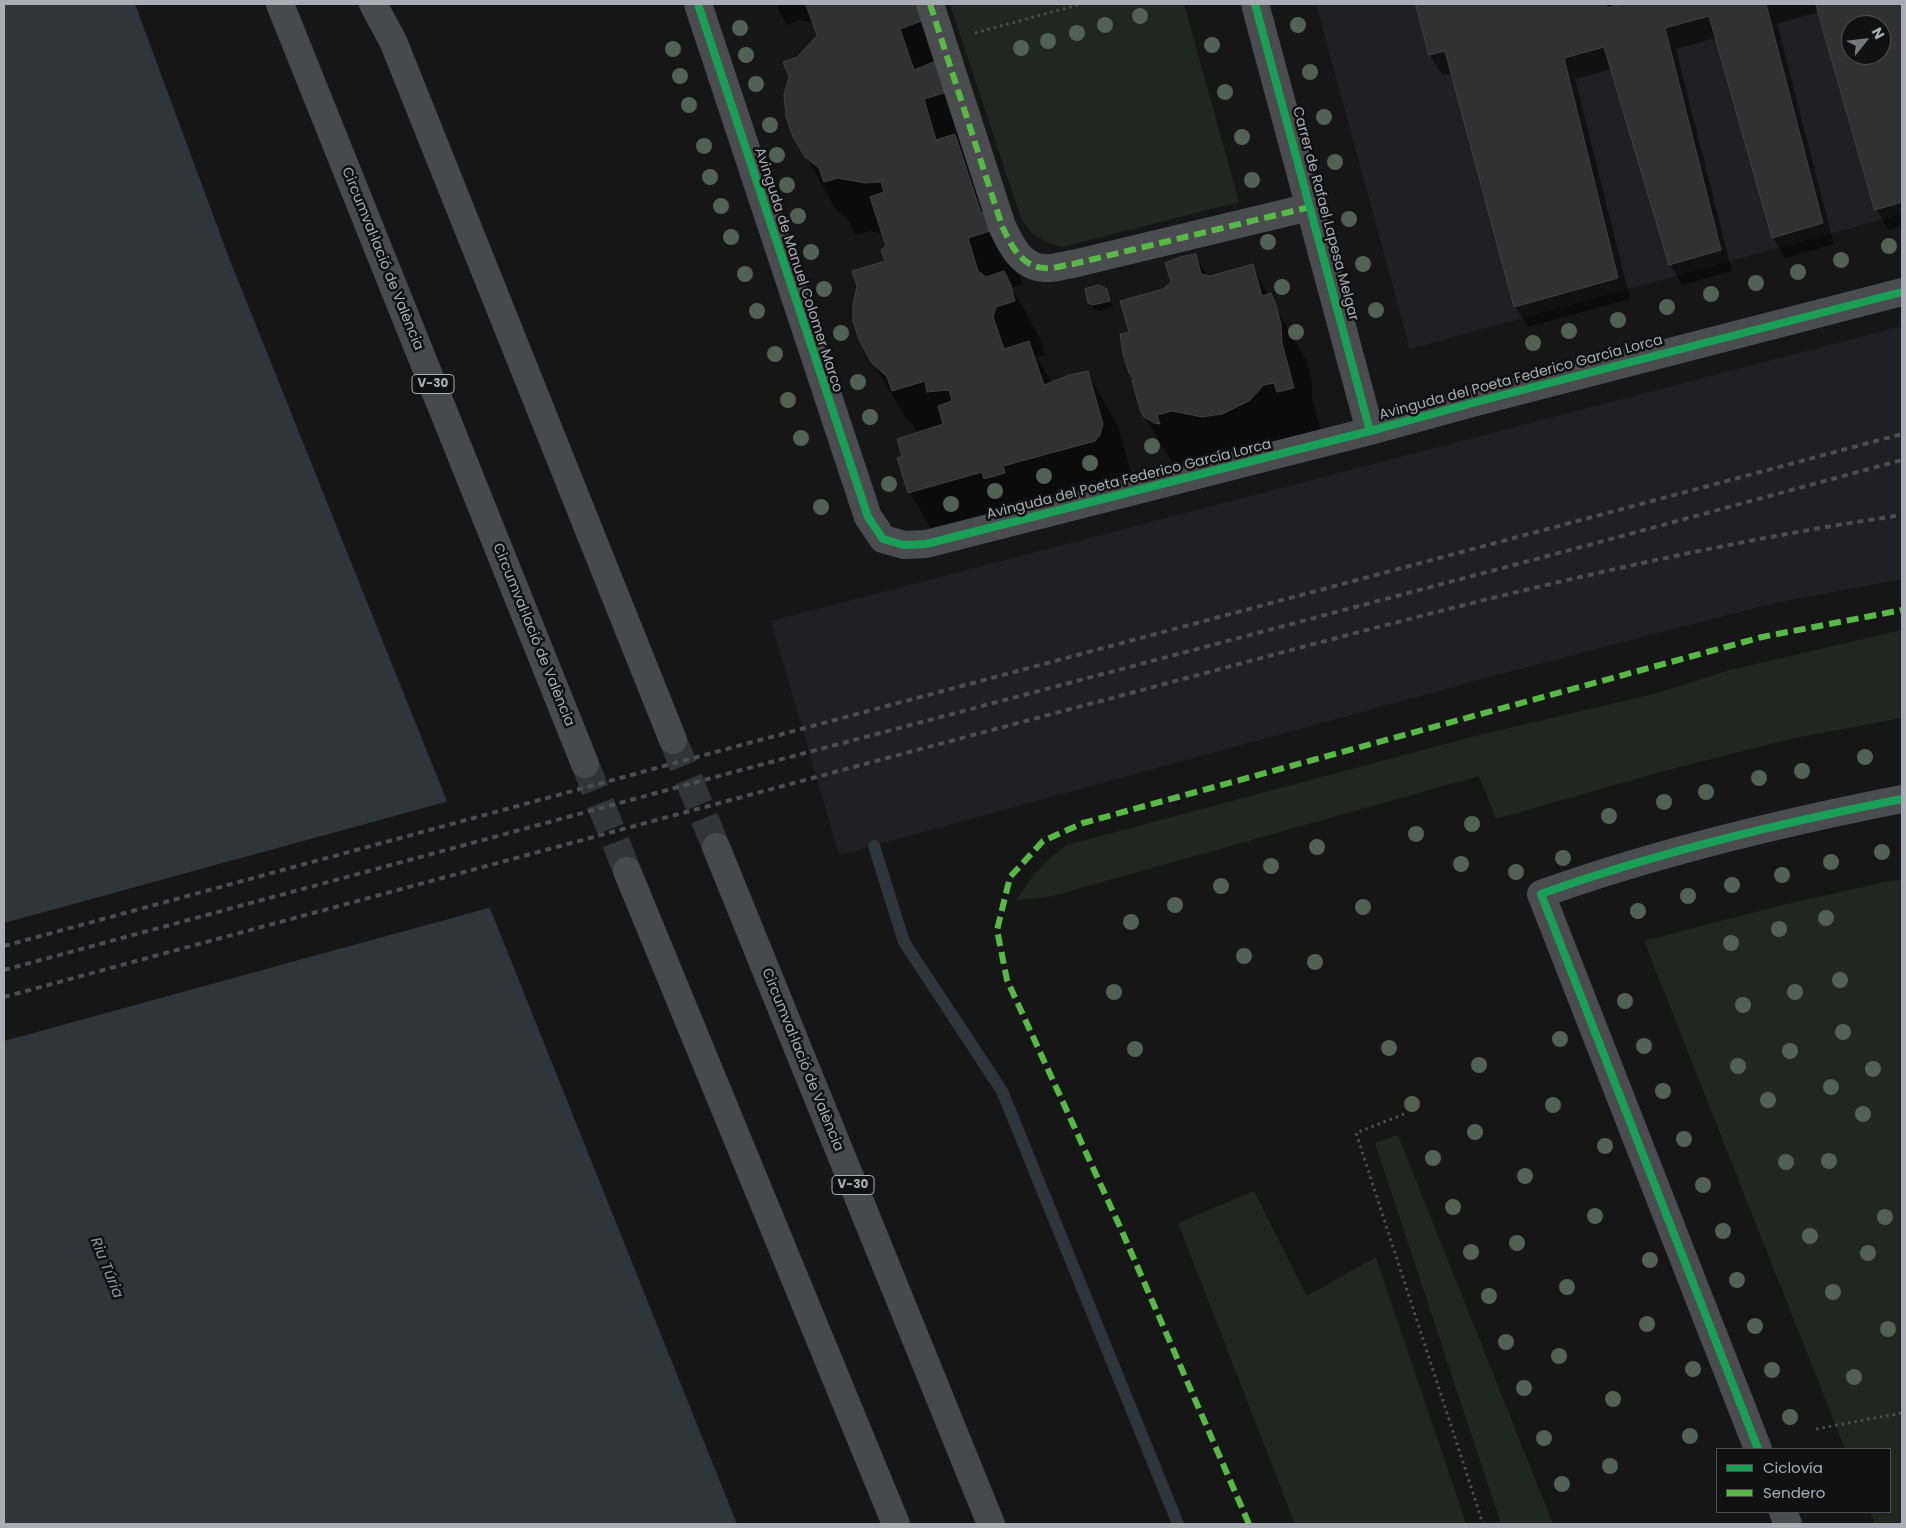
<!DOCTYPE html>
<html>
<head>
<meta charset="utf-8">
<style>
  body { margin:0 }
  #map { position:relative; width:1906px; height:1528px; overflow:hidden; background:#161617; font-family:Poppins,sans-serif }
  canvas { display:block }
  .frame { position:absolute; inset:0; border:5px solid #a9adb6; pointer-events:none }
  .legend { position:absolute; left:1716px; top:1448px; width:175px; height:65px; box-sizing:border-box; background:#111112; border:1px solid #4e4f54; margin:0; padding:6px 9px; list-style:none; font-size:15px; color:#a9adb6 }
  .legend li { display:flex; align-items:center; gap:10px; height:25px }
  .legend b { width:25px; border:1px solid #4e4f54 }
  .north { position:absolute; left:1841px; top:15px; width:50px; height:50px; box-sizing:border-box; background:#111112; border:1px solid #4e4f54; border-radius:50%; rotate:61deg; font-size:14px; font-weight:700; line-height:20px; text-align:center; color:#a9adb6 }
  .north::after { content:''; display:block; margin:auto; width:18px; height:22px; background:#76787e; clip-path:polygon(50% 0,100% 100%,50% 72%,0 100%) }
</style>
</head>
<body>
<div id="map">
<canvas width="1906" height="1528"></canvas>
<div class="frame"></div>
<ul class="legend">
<li><b style="height:6px;background:#1a9f57"></b>Ciclovía</li>
<li><b style="height:6px;background:#58b947"></b>Sendero</li>
</ul>
<div class="north">N</div>
</div>
<script>
const context = document.querySelector('canvas').getContext('2d');
context.lineJoin = 'round';
function fillPath(path, color) { context.fillStyle = color; context.fill(path, 'evenodd'); }
function strokePath(path, color, width, dash) { context.strokeStyle = color; context.lineWidth = width; context.lineCap = dash ? 'butt' : 'round'; context.setLineDash(dash || []); context.stroke(path); }
function label(font, color, halo, rows, align = 'center') {
  context.font = font + ' Poppins,sans-serif'; context.lineWidth = 5; context.setLineDash([]); context.textBaseline = 'middle'; context.strokeStyle = halo; context.fillStyle = color; for (const [text, x, y, turn = 0] of rows) {
    context.save(); context.translate(x, y); context.rotate((+turn || 0) * Math.PI / 180); context.textAlign = isNaN(turn) ? turn : align; if (halo) context.strokeText(text, 0, 0); context.fillText(text, 0, 0); context.restore();
  }
}
fillPath(new Path2D(`
  M1316,4H1902V214L1410,349ZM1851,25H1881V55H1851Z
  M1902,326V579L1774,603L1508,672L839,855L771,621Z`), '#202022');
fillPath(new Path2D(`
  M950,4H1184L1239,202L1062,247C1040,240 1033,238 1021,218Z
  M1902,630V718L1790,739L1664,771L1496,819L1479,776L1049,897L1017,900C1032,875 1043,862 1067,845L1475,736L1654,694L1730,670Z
  M1902,880V1524H1875L1870,1512H1890V1449H1845L1644,941L1782,905L1889,881Z
  M1398,1135L1553,1524H1501L1375,1143Z
  M1254,1191L1307,1296L1376,1257L1466,1524H1295L1178,1223Z`), '#202721');
fillPath(new Path2D(`
  M4,4H135L229,258L737,1524H4Z`), '#2e353b');
fillPath(new Path2D(`
  M449,801L492,907L4,1041V923Z`), '#161617');
fillPath(new Path2D(`
  M775,4H932L1023,284L1012,288L1041,340L1045,355L1037,358L1052,383L1087,372L1118,426L1133,479L940,546L910,492L904,457L918,434L912,424L905,417L860,340L887,262V246L883,234L869,231L856,235L846,217L837,211L794,136L798,58L818,36L814,23L799,20L787,25Z
  M1417,4H1611L1613,8L1627,4H1902V226L1888,230L1876,209L1819,12L1777,24L1834,244L1785,258L1773,238L1716,38L1676,49L1732,271L1682,285L1670,264L1612,69L1575,79L1630,299L1528,327L1515,306L1453,73L1442,75L1430,55ZM1851,25H1881V55H1851Z
  M1195,256L1207,276L1210,277L1252,266L1306,360L1312,379V398L1324,442L1179,473L1173,464L1141,410L1135,381L1130,333L1164,290Z
  M1106,290L1113,307L1098,311L1094,309L1090,302Z`), '#0007');
strokePath(new Path2D(`
  M874,846L904,942L1002,1091L1178,1524`), '#2e353b', 12);
const building = new Path2D(`
  M806,4H920L924,20L900,29L914,70L936,61L947,92L924,99L936,140L955,134L981,213L987,211L993,230L968,238L978,271L986,277L1004,271L1011,285L1015,301L996,307L993,317L1004,349L1029,341L1044,385L1069,375L1088,371L1103,424L1100,435L1095,441L1003,466L1005,473L984,479L982,472L908,493L897,458L902,456L897,439L943,424L938,406L952,401L949,390L927,392L925,381L892,391L887,377L872,363L859,340L853,321V305L857,286L852,271L885,261L881,250L886,246L870,197L884,192L881,182L865,183L838,178L824,182L819,168L805,157L793,137L786,117L784,94L789,77L783,62L797,57L817,36Z
  M1416,4H1606L1607,8L1622,4H1766L1823,223L1772,238L1709,16L1665,28L1721,250L1669,265L1604,47L1564,58L1618,278L1514,307L1445,51L1429,55Z
  M1816,4H1902V202L1875,210ZM1851,25H1881V55H1851Z
  M1196,254L1201,274L1210,276L1253,264L1262,296L1271,293L1276,305L1281,324L1282,343L1294,388L1277,392L1274,383L1264,385L1249,401L1222,414L1202,417L1172,411L1157,415L1160,424L1154,423L1144,417L1140,410L1132,380H1134L1129,373L1123,354L1120,334L1129,332L1120,301L1163,289L1171,282L1165,263L1180,257Z
  M1099,285L1107,289L1110,301L1093,305L1088,303L1085,289Z`);
fillPath(building, '#313132');
strokePath(building, '#3f4043', 1);
strokePath(new Path2D(`
  M673,740L716,847
  M585,764L627,871`), '#333437', 28, [28, 14]);
strokePath(new Path2D(`
  M975,33L1081,4
  M1404,1114L1356,1133L1483,1524
  M1816,1429L1902,1413`), '#4c4e50', 3, [2.5, 4]);
strokePath(new Path2D(`
  M698,4L868,517L883,539L904,545L926,544L1370,431L1476,402L1902,292
  M930,4L1002,226C1011,245 1021,267 1045,268C1053,269 1064,265 1073,264L1310,207
  M1255,4L1370,431
  M1758,1449L1541,894C1658,852 1780,823 1902,799
  M1783,1512L1788,1524`), '#4b4c4f', 28);
strokePath(new Path2D(`
  M280,4L585,764
  M373,4L393,41L673,740
  M716,847L991,1524
  M627,871L896,1524`), '#48494c', 28);
strokePath(new Path2D(`
  M4,946L734,747L1902,434
  M4,970L741,770L1589,545L1902,460
  M4,997C368,898 732,799 1097,702C1364,631 1629,555 1902,515`), '#4c4d50', 4, [6, 5]);
strokePath(new Path2D(`
  M930,4L1002,226C1011,245 1021,267 1045,268C1053,269 1064,265 1073,264L1310,207
  M1249,1524L1121,1229L1007,980L997,930L1010,877L1043,841L1083,823L1762,637L1902,610`), '#58b947', 6, [12, 6]);
strokePath(new Path2D(`
  M698,4L868,517L883,539L904,545L926,544L1370,431L1476,402L1902,292
  M1255,4L1370,431
  M1758,1449L1541,894C1658,852 1780,823 1902,799`), '#1a9f57', 8);
context.fillStyle = '#516153';
for (const [x, y] of [
  [1140,16],
  [1105,25],
  [1298,25],
  [740,28],
  [1077,33],
  [1048,41],
  [1212,45],
  [1021,48],
  [673,49],
  [746,55],
  [1310,72],
  [680,76],
  [756,84],
  [1225,92],
  [689,105],
  [1324,117],
  [770,125],
  [1242,137],
  [704,146],
  [777,155],
  [1335,162],
  [710,177],
  [1252,180],
  [787,185],
  [721,206],
  [798,216],
  [1349,219],
  [731,237],
  [1268,242],
  [1889,246],
  [811,252],
  [1841,260],
  [1363,264],
  [1798,272],
  [745,274],
  [1756,283],
  [1282,287],
  [824,289],
  [1711,294],
  [1667,307],
  [1376,310],
  [757,311],
  [1618,320],
  [1569,331],
  [1296,332],
  [841,333],
  [1533,343],
  [775,354],
  [858,382],
  [788,400],
  [870,417],
  [801,438],
  [1152,446],
  [1090,463],
  [1044,476],
  [889,484],
  [995,491],
  [951,504],
  [821,507],
  [1865,757],
  [1802,771],
  [1759,778],
  [1706,792],
  [1664,802],
  [1609,816],
  [1472,824],
  [1416,834],
  [1317,847],
  [1882,852],
  [1563,858],
  [1831,862],
  [1461,864],
  [1271,866],
  [1516,872],
  [1782,875],
  [1732,885],
  [1221,886],
  [1688,896],
  [1175,905],
  [1363,907],
  [1638,911],
  [1826,918],
  [1131,922],
  [1779,929],
  [1731,943],
  [1244,956],
  [1315,962],
  [1840,980],
  [1114,992],
  [1795,992],
  [1625,1001],
  [1743,1005],
  [1843,1032],
  [1560,1039],
  [1644,1046],
  [1389,1048],
  [1135,1049],
  [1790,1051],
  [1479,1065],
  [1738,1066],
  [1873,1069],
  [1831,1087],
  [1663,1091],
  [1768,1100],
  [1412,1104],
  [1553,1105],
  [1863,1114],
  [1475,1132],
  [1684,1139],
  [1605,1146],
  [1433,1158],
  [1829,1161],
  [1786,1162],
  [1525,1176],
  [1703,1185],
  [1453,1207],
  [1595,1216],
  [1885,1217],
  [1723,1231],
  [1810,1236],
  [1517,1243],
  [1471,1252],
  [1868,1253],
  [1650,1260],
  [1737,1280],
  [1567,1287],
  [1833,1292],
  [1489,1296],
  [1647,1324],
  [1755,1326],
  [1888,1329],
  [1506,1342],
  [1559,1356],
  [1693,1369],
  [1772,1370],
  [1854,1377],
  [1524,1388],
  [1613,1399],
  [1790,1417],
  [1690,1436],
  [1544,1438],
  [1610,1466],
  [1562,1484]
]) { context.beginPath(); context.arc(x, y, 8, 0, 2 * Math.PI); context.fill(); }
for (const [x, y, w] of [
  [433,384,42],
  [853,1185,42]
]) { const box = new Path2D(); box.roundRect(x - w / 2, y - 9.5, w, 19, 4); context.fillStyle = '#111112'; context.fill(box); strokePath(box, '#a9adb6', 1); }
label('bold 12px', '#a9adb6', null, [
  ["V-30",433,384],
  ["V-30",853,1185]
]);
label('14px', '#a9adb6', '#111112', [
  ["Carrer de Rafael Lapesa Melgar",1325,214,75],
  ["Circumval·lació de València",382,259,68],
  ["Avinguda de Manuel Colomer Marco",798,270,72],
  ["Avinguda del Poeta Federico García Lorca",1521,378,-15],
  ["Avinguda del Poeta Federico García Lorca",1129,480,-14],
  ["Circumval·lació de València",533,635,68],
  ["Circumval·lació de València",802,1060,68]
]);
label('italic 15px', '#8399ae', '#111112', [
  ["Riu Túria",106,1268,68]
]);
</script>
</body>
</html>
